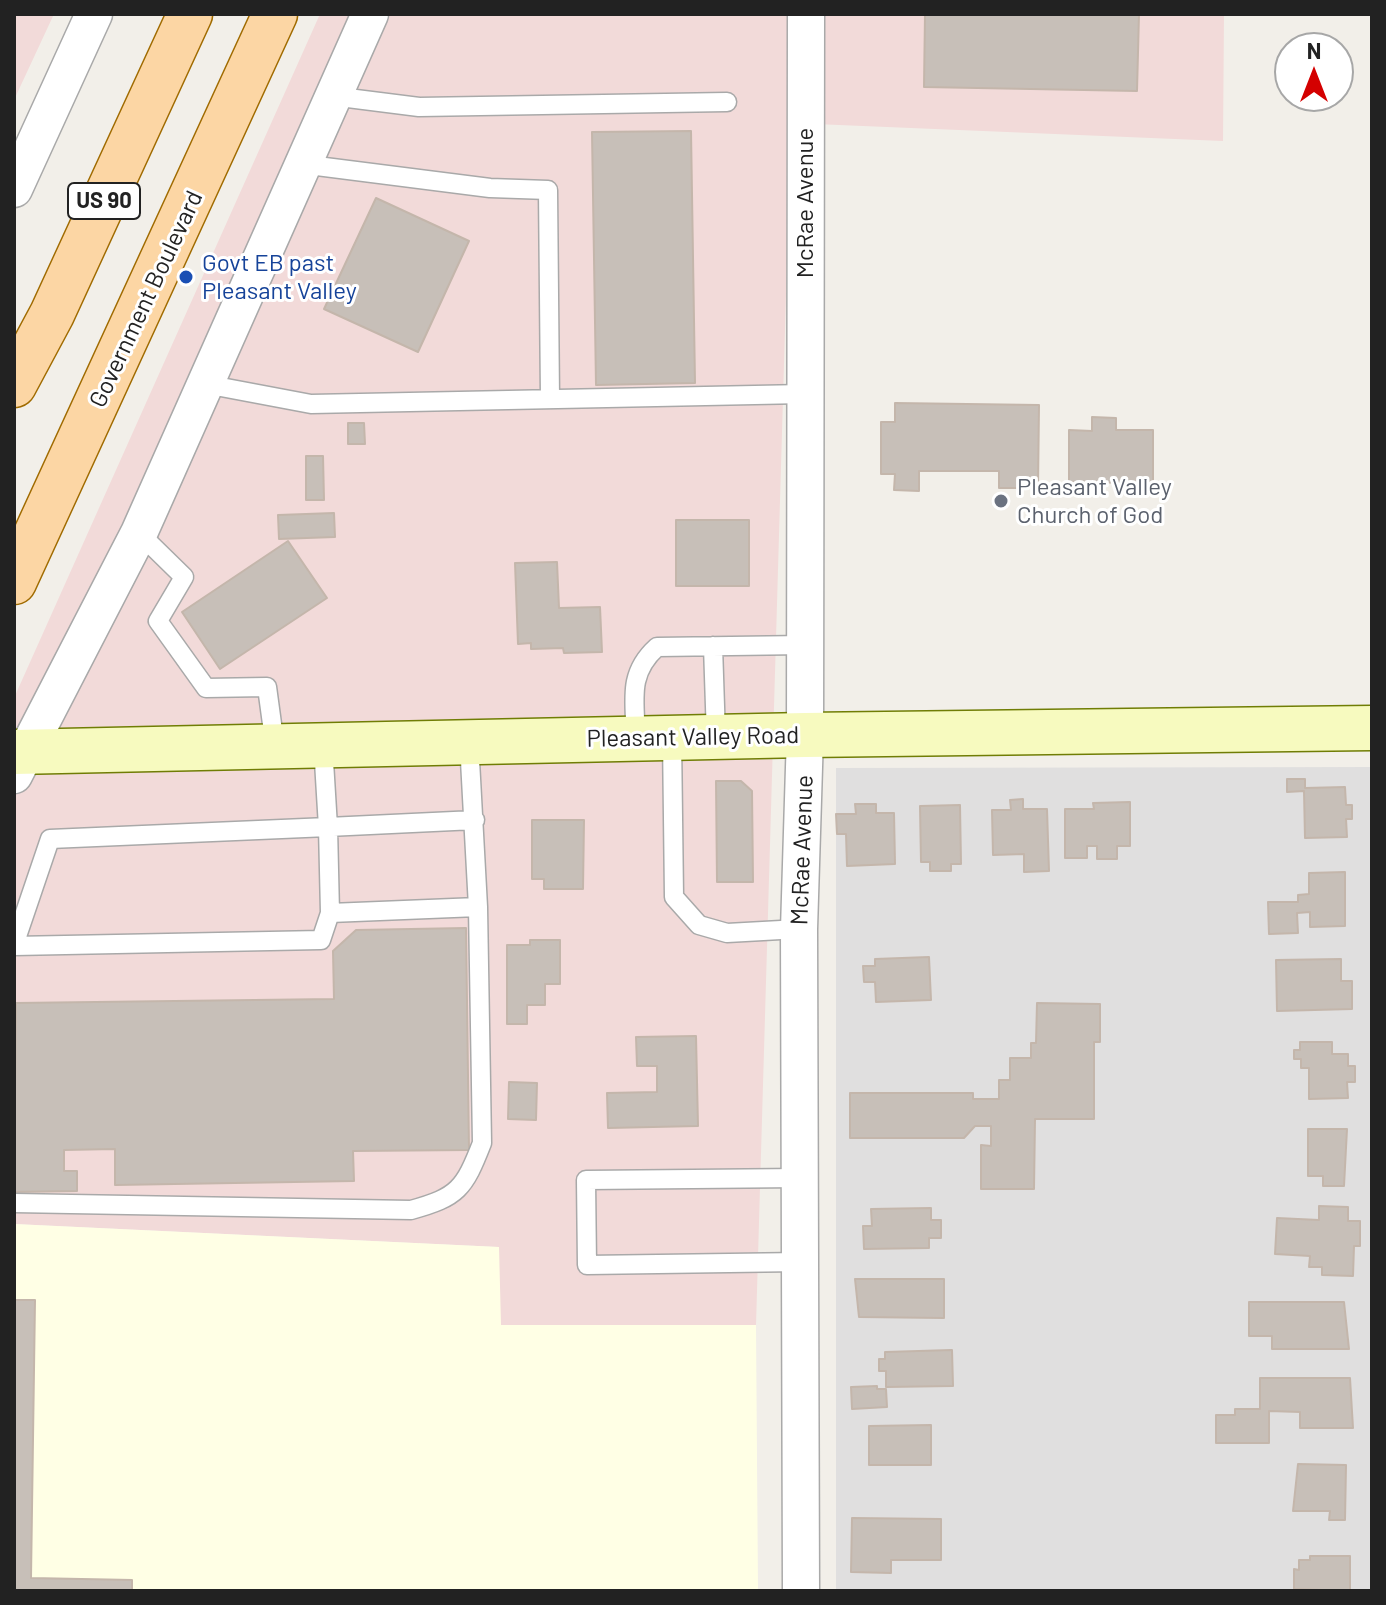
<!DOCTYPE html>
<html>
<head>
<meta charset="utf-8">
<style>
  body { margin:0 }
  #map { position:relative; width:1386px; height:1605px; overflow:hidden; background:#f2efe9; font-family:Barlow,sans-serif }
  canvas { display:block }
  .frame { position:absolute; inset:0; border:16px solid #222; pointer-events:none }
  .north { position:absolute; left:1274px; top:32px; width:80px; height:80px; box-sizing:border-box; background:#fff; border:2px solid #a7a7a7; border-radius:50%; rotate:0deg; font-size:22px; font-weight:700; line-height:32px; text-align:center; color:#222 }
  .north::after { content:''; display:block; margin:auto; width:28px; height:36px; background:#d40000; clip-path:polygon(50% 0,100% 100%,50% 72%,0 100%) }
</style>
</head>
<body>
<div id="map">
<canvas width="1386" height="1605"></canvas>
<div class="frame"></div>
<div class="north">N</div>
</div>
<script>
const context = document.querySelector('canvas').getContext('2d');
context.lineJoin = 'round';
function fillPath(path, color) { context.fillStyle = color; context.fill(path, 'evenodd'); }
function strokePath(path, color, width, dash) { context.strokeStyle = color; context.lineWidth = width; context.lineCap = dash ? 'butt' : 'round'; context.setLineDash(dash || []); context.stroke(path); }
function label(font, color, halo, rows, align = 'center') {
  context.font = font + ' Barlow,sans-serif'; context.lineWidth = 6; context.setLineDash([]); context.textBaseline = 'middle'; context.strokeStyle = halo; context.fillStyle = color; for (const [text, x, y, turn = 0] of rows) {
    context.save(); context.translate(x, y); context.rotate((+turn || 0) * Math.PI / 180); context.textAlign = isNaN(turn) ? turn : align; if (halo) context.strokeText(text, 0, 0); context.fillText(text, 0, 0); context.restore();
  }
}
fillPath(new Path2D(`
  M1372,767V1591H836V768Z`), '#e0dfdf');
fillPath(new Path2D(`
  M14,14H54L14,100Z
  M320,14H1224L1223,141L791,123L756,1325H500L498,1247L14,1224V698Z`), '#f2dad9');
fillPath(new Path2D(`
  M14,1224L499,1247L501,1325H756L758,1591H14Z`), '#ffffe5');
const building = new Path2D(`
  M925,14H1139L1137,91L924,87Z
  M691,131L695,383L596,385L592,132Z
  M376,198L469,241L418,352L324,309Z
  M895,403L1039,405L1038,488H999V471H919V491L894,490L895,474H881V422H895Z
  M1092,417L1116,418V430H1153V483L1069,482V430L1092,431Z
  M348,423H364L365,444H348Z
  M306,456H323L324,500H306Z
  M334,513L335,537L279,539L278,515Z
  M676,520H749V586H676Z
  M288,541L327,598L220,669L182,612Z
  M557,562L559,608L600,607L602,652L564,653L563,648L531,649V643L518,644L515,563Z
  M1287,779H1305V788L1345,787L1346,805H1352V819H1346L1347,837L1305,838L1304,791L1287,792Z
  M716,781H741L752,791L753,882H717Z
  M1023,799V809H1047L1049,871L1024,872V854L993,855L992,810H1011L1010,800Z
  M1130,802V846H1117V859H1097V846H1087V858H1065V809H1094L1093,803Z
  M855,804H876V813H894L895,864L847,866L846,834H837L836,814H856Z
  M960,805L961,864H951V871H930V862H921L920,806Z
  M532,820H584L583,889H544V879H532Z
  M1345,872V926L1310,927V912L1297,913L1298,933L1269,934L1268,902H1298V895L1309,894V873Z
  M466,928L469,1150L353,1151L354,1181L115,1185V1149L64,1150V1171H77V1191L14,1192L16,1003L334,999L333,951L356,930Z
  M530,940H560V984H545V1005H527V1024H507V945H530Z
  M929,957L931,1000L876,1002L875,982H864L863,966H875V959Z
  M1341,959V981H1352V1009L1277,1011L1276,960Z
  M1037,1003L1100,1004V1042H1094V1119H1035L1034,1189H981V1145L991,1146V1126H975L964,1138H850V1093H973V1099H999V1080H1010V1058H1031V1043H1036Z
  M696,1036L698,1126L608,1128L607,1093L657,1092V1066H637L636,1037Z
  M1300,1042H1332V1054H1348V1066H1355V1082H1347L1348,1098L1309,1099V1068H1301V1059H1294V1050H1300Z
  M509,1082L537,1083L536,1120L508,1119Z
  M1308,1129H1347L1344,1186H1323V1176H1308Z
  M1319,1206L1348,1207V1221H1360V1246H1354L1353,1276L1322,1275V1267H1309L1310,1256L1275,1254L1277,1218L1319,1220Z
  M931,1208V1220H941V1238H929V1248L864,1249L863,1226H872L871,1209Z
  M855,1279H944V1318L859,1317Z
  M14,1300H35L31,1578L132,1580V1591H14Z
  M1249,1302H1344L1349,1349H1272V1336H1249Z
  M952,1350L953,1386L886,1387V1371H879V1359H885V1352Z
  M1260,1378H1350L1353,1428H1300V1412L1269,1411V1443H1216V1415H1235V1409H1260Z
  M877,1386V1389H886L887,1407L852,1409L851,1387Z
  M931,1425V1465H869V1426Z
  M1298,1464L1346,1465L1345,1520H1329L1330,1511H1293Z
  M852,1518L941,1519V1560H891V1573L851,1572Z
  M1310,1556H1350V1591L1294,1589V1569L1299,1570V1560H1310Z`);
fillPath(building, '#c7bfb8');
strokePath(building, '#c4b6ab', 2);
const lane = new Path2D(`
  M332,96L419,107L727,102
  M301,164L490,188L548,190L550,399
  M205,384L311,404L804,394
  M139,533L184,577L158,621L206,688L267,687L275,746
  M713,646L716,737
  M636,738C635,701 627,674 657,647L805,645
  M672,738L674,897L699,925L727,933L799,929
  M323,745L328,827L475,820
  M14,945L50,839L328,827L330,913
  M14,946L321,940L330,913L478,907L469,742
  M800,1178L586,1180L587,1265L800,1262
  M14,1203L411,1210C458,1197 464,1189 482,1143L478,907`);
const street = new Path2D(`
  M14,189L94,14
  M14,775L139,533L370,14
  M801,1591L799,929L805,735L806,14`);
const secondary = new Path2D(`
  M14,752L805,735L1372,728`);
const primary = new Path2D(`
  M14,385L52,314L190,14
  M14,582L275,14`);
strokePath(lane, '#a9a9a9', 21);
strokePath(street, '#a9a9a9', 39);
strokePath(secondary, '#707d05', 47);
strokePath(primary, '#a06b00', 47);
strokePath(lane, '#fff', 18);
strokePath(street, '#fff', 36);
strokePath(secondary, '#f7fabf', 44);
strokePath(primary, '#fcd6a4', 44);
for (const [x, y, r, color] of [
  [186,277,8,"#1a4fb4"],
  [1001,501,8,"#6b7280"]
]) { const dot = new Path2D(); dot.arc(x, y, r, 0, 2 * Math.PI); context.fillStyle = color; context.fill(dot); strokePath(dot, '#fff', 3); }
for (const [x, y, w] of [
  [104,201,72]
]) { const box = new Path2D(); box.roundRect(x - w / 2, y - 18, w, 36, 6); context.fillStyle = '#fff'; context.fill(box); strokePath(box, '#222', 2); }
label('bold 22px', '#222', null, [
  ["US 90",104,201]
]);
label('24px', '#222', '#fff', [
  ["McRae Avenue",805,203,-90],
  ["Government Boulevard",146,299,-65],
  ["Pleasant Valley Road",693,737,-1],
  ["McRae Avenue",802,850,-88]
]);
label('24px', '#164399', '#fff', [
  ["Govt EB past",202,263],
  ["Pleasant Valley",202,291]
], 'left');
label('24px', '#5b616d', '#fff', [
  ["Pleasant Valley",1017,487],
  ["Church of God",1017,515]
], 'left');
</script>
</body>
</html>
